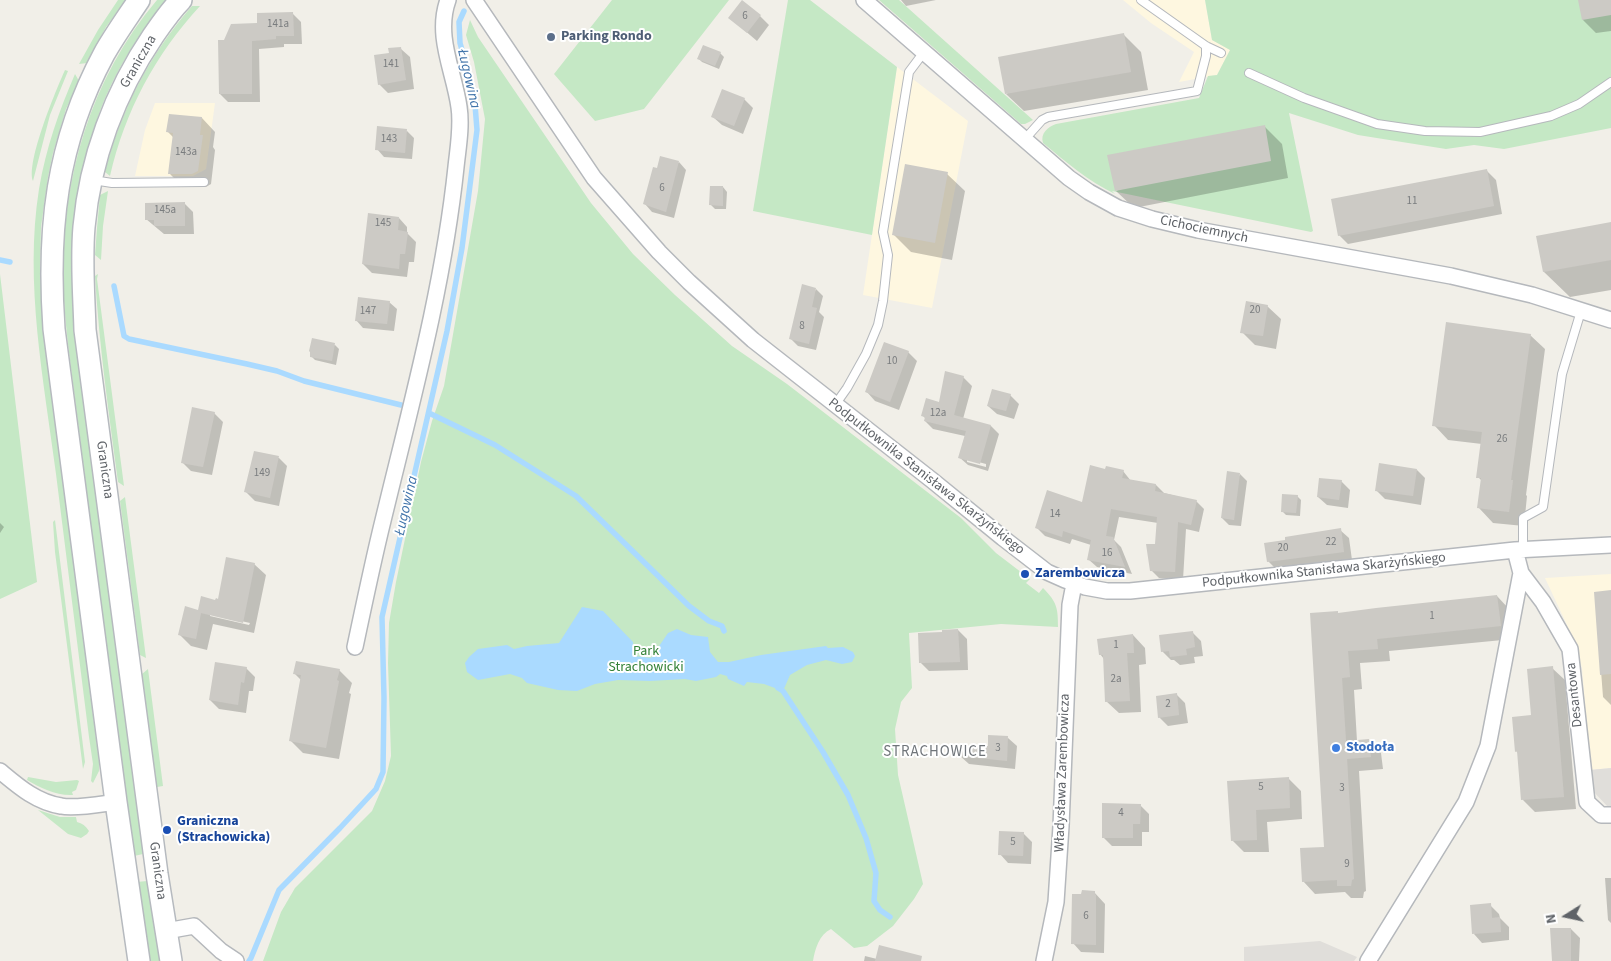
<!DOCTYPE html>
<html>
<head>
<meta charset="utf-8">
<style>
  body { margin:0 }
  #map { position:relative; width:1611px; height:961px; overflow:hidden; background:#f1efe8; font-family:"Source Sans 3",sans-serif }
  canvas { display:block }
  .north { position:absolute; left:1541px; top:891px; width:50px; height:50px; -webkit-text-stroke:4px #fff; paint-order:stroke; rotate:260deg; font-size:14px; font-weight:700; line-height:20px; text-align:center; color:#5f6368 }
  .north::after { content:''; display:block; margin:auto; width:18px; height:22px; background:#5f6368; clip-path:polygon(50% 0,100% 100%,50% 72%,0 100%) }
</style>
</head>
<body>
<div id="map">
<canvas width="1611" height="961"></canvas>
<div class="north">N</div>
</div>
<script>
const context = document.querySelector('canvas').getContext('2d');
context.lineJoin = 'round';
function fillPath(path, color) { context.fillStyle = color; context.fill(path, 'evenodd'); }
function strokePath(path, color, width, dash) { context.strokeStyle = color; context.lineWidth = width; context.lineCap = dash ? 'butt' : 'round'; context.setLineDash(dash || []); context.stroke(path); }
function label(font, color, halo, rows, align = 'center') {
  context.font = font + ' "Source Sans 3",sans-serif'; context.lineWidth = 4; context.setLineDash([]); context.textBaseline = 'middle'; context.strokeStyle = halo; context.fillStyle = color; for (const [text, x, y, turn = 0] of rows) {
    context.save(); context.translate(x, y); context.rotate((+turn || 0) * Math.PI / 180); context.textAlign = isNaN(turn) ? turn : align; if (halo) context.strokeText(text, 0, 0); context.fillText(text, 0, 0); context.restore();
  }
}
fillPath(new Path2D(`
  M1123,0H1205L1212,40L1230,50L1217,75L1179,82L1194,52L1151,23Z
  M897,67L968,121L932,308L863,295Z
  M155,103H215L206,169L193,176H135L145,130Z
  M1611,574V768L1590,770L1582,668L1574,640L1545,578Z`), '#fef7e0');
fillPath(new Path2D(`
  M1611,768V807H1608L1592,790L1590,770Z
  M1320,941L1357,957L1354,961H1244V947Z`), '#e0deda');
fillPath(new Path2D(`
  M118,0H126L106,27L87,63L79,64L98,30Z
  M157,0H167C137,35 110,79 96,123C90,141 86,160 81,179L117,651L143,854L134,856C118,742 103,627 89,513C84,465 77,416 71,368C67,339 64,309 63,280C62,178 90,79 157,0Z
  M612,0H729L644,109L595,121L554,74Z
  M788,0H810L897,67L872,235L753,211Z
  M879,0H899L1033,120L1025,124H1021Z
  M1205,0H1611V128L1504,149L1474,145L1446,149L1358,135L1289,113L1313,231L1311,232L1112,191L1115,194C1088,181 1066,162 1043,143C1040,133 1048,127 1056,124L1199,98L1208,76L1217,75L1230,50L1212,40Z
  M192,6H200C155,55 125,111 110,176L105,172C121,110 149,55 192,6Z
  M470,20L478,37L591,203L633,254L675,295L732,346L787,384L961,518L996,553L1030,579L1026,583L1039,593L1043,588C1057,602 1058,608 1058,627L1001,624L909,633L912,688L901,702L895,729L898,775L923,884L914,899L893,926L867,946L854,948L831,929C819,935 815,949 813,961H263L281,912L295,888L372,811L385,781L391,756L388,663L389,623L396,582L421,462L432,421L444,386L478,191L485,119L474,62L466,35Z
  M65,70L68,71L50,115L33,181C26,162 56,90 65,70Z
  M75,74L79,81L66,109L53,153L48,177L41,227L40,272L47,356L99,762V771L93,783L91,781L93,764L89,737C78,649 67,562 56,474C44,381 24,283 39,189C46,148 59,111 75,74Z
  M108,191L103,226L101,260L95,255L97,228L100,195Z
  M0,274L37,582L0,599Z
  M98,274L97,279L124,486L118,482C109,414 99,345 95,276Z
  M125,497L146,658L140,655L120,501Z
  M55,520L85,762L83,769L55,552L53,522Z
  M148,669L163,786L157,787L142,674Z
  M28,777L56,782L77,780L79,781L76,790L72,792L73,795C57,796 40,788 27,780Z
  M38,810L60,817H76L77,822C82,823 86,826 89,831L87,834L81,838L68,834Z
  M147,881L160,961H150L137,882Z`), '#c5e8c5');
fillPath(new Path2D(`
  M582,607L603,611L633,642L634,656L651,658L668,633L677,629L691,635L708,637L710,652L718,662H729L761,655L826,646L828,648L843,647L853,652L855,656L852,662L842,664L826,660L807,665L790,675L783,691L764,684L747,682L744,686L728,679L727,676L720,674L716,677L696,681L685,679L650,681L618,680L595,684L577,691L558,690L527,683L522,678L510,674L478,680L467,672L465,663L469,657L478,649L507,645L514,649L527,646L559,643Z`), '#aadaff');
fillPath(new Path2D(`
  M901,0H936L906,6Z
  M1580,0H1611V31L1596,33L1583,20Z
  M293,14L301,22L302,44H284V47L259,49L260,102H228L220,94L225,41L258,25Z
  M760,16L769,25L757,41L730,18Z
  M1124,35L1141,52L1148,90L1024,111L1006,94Z
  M401,49L410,57L414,89L388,93L379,84Z
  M720,53L724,57L719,69L702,62L698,58Z
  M744,99L753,108L743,134L722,125L713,117Z
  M202,118L215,132L213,147L215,150L211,184L206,187H183L170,174L174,138L168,132Z
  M1264,126L1282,144L1288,178L1134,208L1116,191Z
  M407,131L414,138L412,159L384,157L377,149Z
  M679,162L686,170L674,218L652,212L645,204Z
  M1487,171L1496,180L1502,214L1348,244L1339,235Z
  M947,174L965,191L952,260L911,252L894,235Z
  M723,187L727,192L726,209H715L711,205Z
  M185,204L193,212L194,234H164L146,219Z
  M399,218L407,227V233L416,242L414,262H409L407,277L372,273L363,264Z
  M1611,223V290L1570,297L1544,272L1538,237Z
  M816,289L823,296L819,312L824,317L816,350L798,346L791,339Z
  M389,302L397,309L394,331L363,328L356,320Z
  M1267,306L1281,319L1276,349L1255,345L1242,332Z
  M1530,335L1545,349L1526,495L1527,496L1524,526L1493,523L1479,508L1482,481L1478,477L1482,444L1448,440L1434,425Z
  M335,345L339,349L336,365L315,360L311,356Z
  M908,352L917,361L899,410L875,401L867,392Z
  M963,377L972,386L963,419L991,426L999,434L988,471L968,465L959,457L965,436L933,429L925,421L926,419L923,416L940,403ZM967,459L986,464V467L967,462Z
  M1010,395L1019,404L1014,419L997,414L988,406Z
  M214,413L223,422L212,475L191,471L182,462Z
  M255,452L279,458L287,466L279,506L255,501L246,492Z
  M1106,470L1123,471L1131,481L1156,485L1164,493L1196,501L1204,509L1199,532L1186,529L1183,580L1159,578L1151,570L1156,546L1158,523L1119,517L1114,540L1121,547L1132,574L1097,567L1088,559L1091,545L1072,539L1070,544L1045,536L1037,528L1083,503Z
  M1417,470L1425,478L1421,505L1385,499L1376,490Z
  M1240,474L1247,481L1241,526L1229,525L1222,518Z
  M1341,481L1350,490L1348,508L1327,505L1318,497Z
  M1297,496L1301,500L1300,516L1286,515L1282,511Z
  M0,523L4,527L0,533Z
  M1340,530L1349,538L1352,560L1277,570L1268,561Z
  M254,564L266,575L254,633L213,624L207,650L191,646L180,635L199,611L219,600ZM210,614L250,623L249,625L210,616Z
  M1611,592V705L1603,697L1595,593Z
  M1497,596L1509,609L1513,639L1389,651L1390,661L1360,663L1362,689L1354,690L1357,741L1369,740L1381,753L1383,769L1359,771L1366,891L1364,892L1363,898H1351L1345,892L1315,894L1303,881L1326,848L1339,614Z
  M958,630L967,639L968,670L929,671L920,662L943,633Z
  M1192,632L1201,641L1203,656L1194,657L1195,663L1180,665L1174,660H1171L1162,651Z
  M1133,635L1145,648L1146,664L1139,665L1141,712L1119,713L1106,701L1104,659L1100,654Z
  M246,668L255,677L253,691H249L246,713L219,709L210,700Z
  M1552,668L1565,680L1576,809L1535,812L1523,800L1519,754L1516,751L1533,716Z
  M339,670L352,683L349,693L351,694L339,759L303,753L290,740L301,680L294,673Z
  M1176,694L1185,703L1188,723L1168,726L1159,717Z
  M1008,738L1017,746L1015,769L969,764L960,756L989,747Z
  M1288,778L1301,791L1302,819L1267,822L1269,852H1244L1232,840L1228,782Z
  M1140,805L1149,814V832H1142V846H1112L1103,837Z
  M1023,833L1032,842L1031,864L1008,863L1000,854Z
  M1605,878H1611V923L1608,920Z
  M1094,892L1105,904L1104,953L1081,952L1073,943Z
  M1490,905L1499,914L1500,918L1509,927V940L1482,943L1474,934Z
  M1551,929H1571L1580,938L1579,961H1553Z
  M865,956L877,959L907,961H864Z`), '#0003');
strokePath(new Path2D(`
  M0,260L10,262
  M114,286L124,336L129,339L247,364L277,371L304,381L401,405
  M429,413L495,445L576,496L689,606L709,621L722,626L724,631
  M778,688L783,691L823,752L848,795L866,838L876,873L874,901L880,910L890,917
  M249,961L251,958L279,890L340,828L376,789L383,772L384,698L382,617L447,331L462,248L477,130L474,92L460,43L459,22L464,11`), '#aadaff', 5.5);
fillPath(new Path2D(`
  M742,0L761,15L747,33L728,18Z
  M1578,0H1611V15L1582,20Z
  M293,12L294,36H276V39L252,41V94H219L218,40H224L231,24L257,23V13Z
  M1124,33L1131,72L1005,94L998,57Z
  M703,45L721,52L715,66L697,59Z
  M401,47L406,80L378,85L374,55L389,53L388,48Z
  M722,89L745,98L734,126L711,117Z
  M169,114L202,117L200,135H203L198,171L192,174H168L173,133L166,132Z
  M1265,125L1271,161L1115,191L1107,155Z
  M377,126L407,129L405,153L375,150Z
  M660,156L679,161L666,212L643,204L653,167L657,168Z
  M905,164L948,172L935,243L892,235Z
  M1487,169L1494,206L1338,236L1331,199Z
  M710,186H723V206L709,205Z
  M185,202V226H154V220H145V203Z
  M368,213L399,217L398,230L408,232L405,254H400L399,269L362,264Z
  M1611,222V260L1543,272L1536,236Z
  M802,284L816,288L812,307L817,308L809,344L789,339Z
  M358,297L390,301L387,324L355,321Z
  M1246,301L1268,305L1263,336L1240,333Z
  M1446,322L1531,334L1511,480H1513L1509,512L1477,508L1481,478H1476L1482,432L1432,426Z
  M312,338L335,343L332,361L310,357V352L309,351Z
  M884,342L909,351L890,402L865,392Z
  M945,371L964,376L954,415L991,425L980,464L958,458L966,431L924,421L925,417L921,416L926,398L939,402Z
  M992,389L1011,394L1006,411L987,406Z
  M192,407L215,412L203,467L181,463Z
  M254,451L279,456L270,498L244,492Z
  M1379,463L1417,469L1413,496L1375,491Z
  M1090,465L1105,469L1106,466L1124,470L1122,478L1156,484L1155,491L1197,500L1191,525L1178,522L1175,572L1150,571L1146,544H1155L1157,517L1111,509L1106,536L1113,537L1125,567L1087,560L1091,540L1063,531L1062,537L1035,528L1047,490L1082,502Z
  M1227,471L1240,473L1234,520L1221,518Z
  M1319,478L1342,480L1339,500L1317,497Z
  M1282,494L1298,495L1296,513L1281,512Z
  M1341,528L1344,552L1267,562L1264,543L1285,540V537Z
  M226,557L255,563L243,623L201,613L196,639L178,635L185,606L198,610L201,596L215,600L216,598L218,599Z
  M1611,590V674L1600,675L1594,592Z
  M1497,595L1501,626L1377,639L1378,649L1348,651L1350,677L1342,678L1346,741L1369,739L1371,757L1347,759L1354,879L1352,880L1351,886H1337V880L1302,882L1300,848L1324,847L1310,613L1338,611V613L1376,608Z
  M958,629L960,662L919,663L918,633L942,632V630Z
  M1193,631L1195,647L1186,649L1187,655L1170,657L1169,651L1161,652L1159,635Z
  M1133,634L1134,653H1127L1130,701L1105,702L1103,655H1099L1097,639Z
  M296,661L340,669L337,680L339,681L326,748L289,741L301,675L293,674Z
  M215,662L247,667L244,683L241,682L238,705L209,700Z
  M1553,666L1564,797L1521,800L1517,751L1515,752L1512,717L1531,715L1527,669Z
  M1177,693L1179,715L1158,718L1156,696Z
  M988,735L1008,736L1007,761L959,756V748L988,746Z
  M1289,777L1290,808L1256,810L1257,840L1231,841L1227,781Z
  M1102,803L1141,804L1140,824H1133V838H1102Z
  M999,831L1024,832L1023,856L998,855Z
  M1082,890L1095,891V895L1096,894V945L1071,944L1072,894H1081Z
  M1491,903L1492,918L1500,917L1501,932L1472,934L1470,905Z
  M1550,928H1571V961H1552Z
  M879,945L922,956L921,961H875Z`), '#cccac5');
const service = new Path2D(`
  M1141,0L1206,46L1221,53
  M1249,73L1304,98L1377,124L1425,131L1480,132L1551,116L1579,104L1611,82
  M1025,139L1042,120L1048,117L1197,91L1206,56V46
  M93,180L112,183L204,182
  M835,405L847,388L866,354L878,325L883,301L888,255L883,232L909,72L924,52
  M1523,550V518L1543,507L1562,374L1581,311`);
const minor = new Path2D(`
  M474,0L594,178L659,252L689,282L753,340L933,481L1003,538L1047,572L1065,580L1085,587L1107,591H1130L1515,550L1611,545
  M864,0L1069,178L1089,192L1118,208L1152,219L1198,230L1451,276L1532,295L1611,320
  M1521,573L1543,602L1570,649L1587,802L1601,815H1611
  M355,647C363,609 371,571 380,533C409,412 443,291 456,167C458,148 462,126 459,107C454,71 435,36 448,0
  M0,771C18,786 36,802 61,806C75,809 101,804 116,802
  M166,931L194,926L221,951L236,961
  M1044,961L1056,902L1061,826L1070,605L1074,584
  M1368,961L1466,802L1488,746L1521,573L1515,550`);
const secondary = new Path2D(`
  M139,0C127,18 114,36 104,54C56,143 47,230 54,329L116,802L139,961
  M171,961L157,874L85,330C84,296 81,261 84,227C90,159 115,92 153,36C162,23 170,11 181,0`);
strokePath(service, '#b5b8bc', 10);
strokePath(minor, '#b5b8bc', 18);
strokePath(secondary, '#b6babf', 24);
strokePath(service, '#fff', 8);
strokePath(minor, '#fff', 15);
strokePath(secondary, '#fff', 21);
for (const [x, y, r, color] of [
  [551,37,5,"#5c6f8a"],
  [1025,574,5,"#1a4fb4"],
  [1336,748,5,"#3f7fe0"],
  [167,830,5,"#1a4fb4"]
]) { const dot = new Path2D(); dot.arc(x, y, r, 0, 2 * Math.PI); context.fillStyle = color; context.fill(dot); strokePath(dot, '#fff', 2); }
label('11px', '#7a7d7f', null, [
  ["6",745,17],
  ["141a",278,25],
  ["141",391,65],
  ["143",389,140],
  ["143a",186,153],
  ["6",662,189],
  ["11",1412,202],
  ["145a",165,211],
  ["145",383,224],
  ["20",1255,311],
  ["147",368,312],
  ["8",802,327],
  ["10",892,362],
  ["12a",938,414],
  ["26",1502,440],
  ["149",262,474],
  ["14",1055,515],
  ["22",1331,543],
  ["20",1283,549],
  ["16",1107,554],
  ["1",1432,617],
  ["1",1116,646],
  ["2a",1116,680],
  ["2",1168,705],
  ["3",998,749],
  ["5",1261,788],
  ["3",1342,789],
  ["4",1121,814],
  ["5",1013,843],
  ["9",1347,865],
  ["6",1086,917]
]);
label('bold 14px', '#4e5e75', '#fff', [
  ["Parking Rondo",561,37]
], 'left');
label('14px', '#5f6368', '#fff', [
  ["Graniczna",139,62,-60],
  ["Cichociemnych",1204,230,12],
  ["Graniczna",104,470,82],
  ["Podpułkownika Stanisława Skarżyńskiego",926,477,38],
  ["Podpułkownika Stanisława Skarżyńskiego",1324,571,-6],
  ["Desantowa",1575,695,-96],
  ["Władysława Zarembowicza",1063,773,-88],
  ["Graniczna",157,871,82]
]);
label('bold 14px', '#164399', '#fff', [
  ["Zarembowicza",1035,574],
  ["Graniczna",177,822],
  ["(Strachowicka)",177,838]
], 'left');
label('14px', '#348238', '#fff', [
  ["Park",646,652],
  ["Strachowicki",646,668]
]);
label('bold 14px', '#366cbe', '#fff', [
  ["Stodoła",1346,748]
], 'left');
label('italic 15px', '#4174aa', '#fff', [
  ["Ługowina",468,79,77],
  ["Ługowina",407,506,-77]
]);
context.letterSpacing = '1px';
label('15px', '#70757a', '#fff', [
  ["STRACHOWICE",935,753]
]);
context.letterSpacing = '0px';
</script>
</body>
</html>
